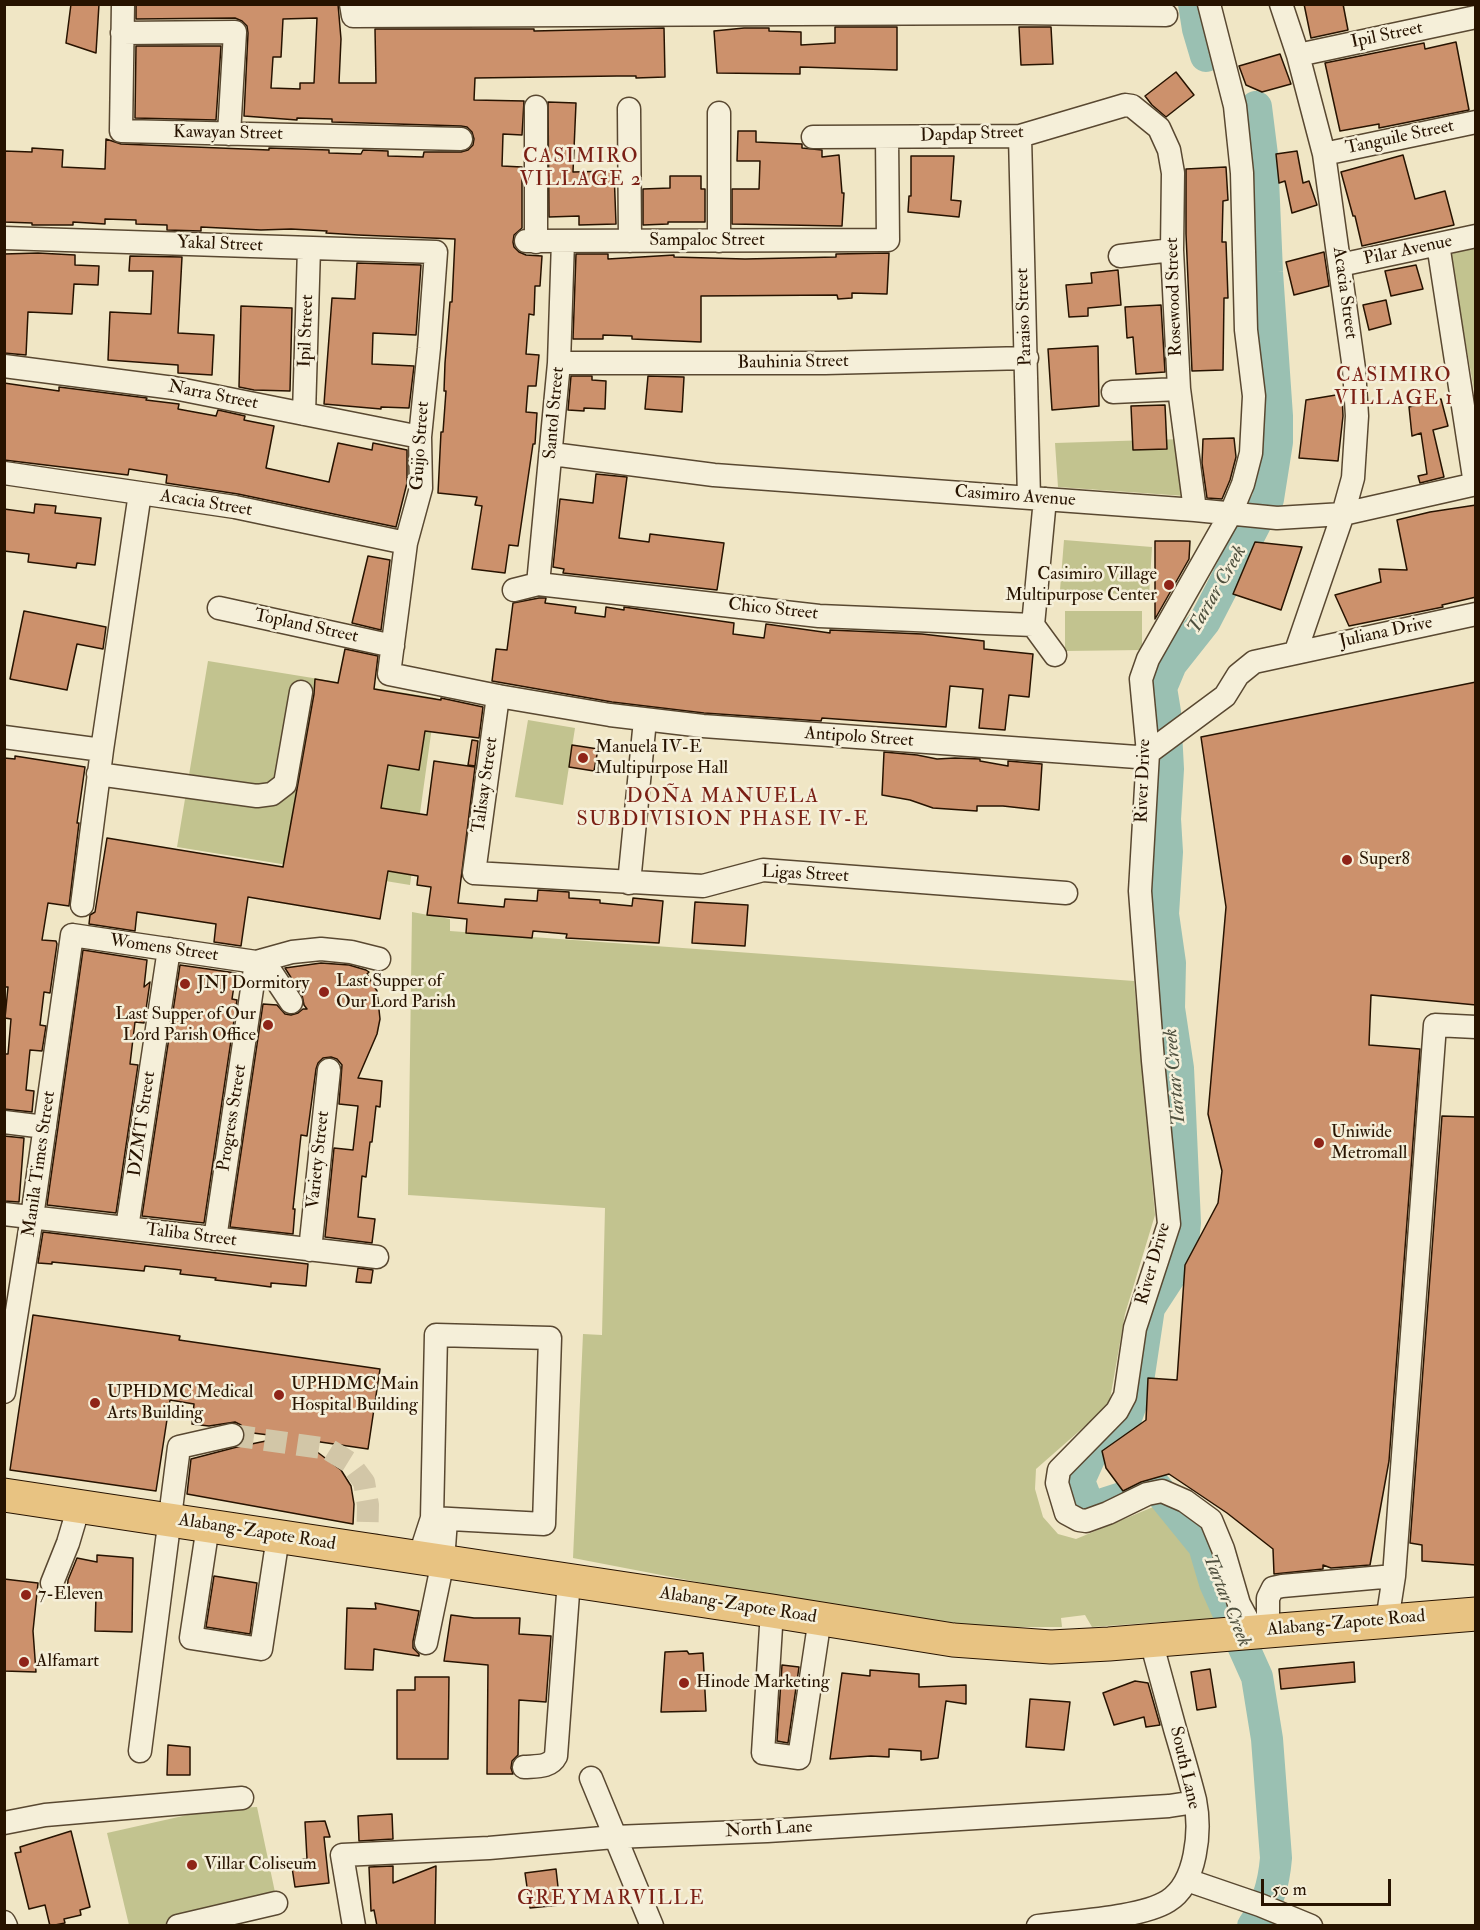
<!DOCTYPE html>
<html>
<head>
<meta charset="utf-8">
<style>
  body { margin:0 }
  #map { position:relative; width:1480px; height:1930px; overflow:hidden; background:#f0e6c5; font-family:"IM FELL Double Pica",serif }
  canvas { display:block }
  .frame { position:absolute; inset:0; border:6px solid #271300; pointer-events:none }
  .scale { position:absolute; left:1261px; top:1879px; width:130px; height:27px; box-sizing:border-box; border:3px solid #271300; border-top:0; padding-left:8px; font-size:18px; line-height:21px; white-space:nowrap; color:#271300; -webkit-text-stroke:4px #f5efd9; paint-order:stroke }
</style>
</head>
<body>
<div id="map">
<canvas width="1480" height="1930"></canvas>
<div class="frame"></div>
<div class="scale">50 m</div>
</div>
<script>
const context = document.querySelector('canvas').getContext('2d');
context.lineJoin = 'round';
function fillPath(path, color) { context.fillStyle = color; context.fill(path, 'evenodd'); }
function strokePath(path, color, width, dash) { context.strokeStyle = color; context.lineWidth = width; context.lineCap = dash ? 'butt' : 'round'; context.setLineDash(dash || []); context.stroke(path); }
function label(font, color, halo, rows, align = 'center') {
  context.font = font + ' "IM FELL Double Pica",serif'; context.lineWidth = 5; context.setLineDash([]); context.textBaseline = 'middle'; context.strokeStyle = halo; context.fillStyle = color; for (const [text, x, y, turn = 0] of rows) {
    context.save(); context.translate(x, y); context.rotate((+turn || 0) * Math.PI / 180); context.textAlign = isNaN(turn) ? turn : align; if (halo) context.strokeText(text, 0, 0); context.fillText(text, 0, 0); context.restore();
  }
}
fillPath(new Path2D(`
  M1475,248V396L1450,254Z
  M1182,439L1185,496L1058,487L1055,443Z
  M1064,540L1152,547L1149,596L1060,590Z
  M1065,611H1142V650L1065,651Z
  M208,661L436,698L410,885L177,847Z
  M528,720L575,728L563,805L515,797Z
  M412,912L450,919V931L1134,981L1155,1215L1125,1314L1109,1405L1036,1469L1035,1489L1043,1517L1058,1534L1076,1539L1153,1507L1191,1529L1197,1543L1219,1618L1092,1627L1085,1615L1061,1618L1062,1627H985L796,1601L573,1558L583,1334L602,1335L605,1208L408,1195Z
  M257,1807L276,1897L160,1925H129L107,1833L214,1809Z`), '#c2c38f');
strokePath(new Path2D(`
  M1194,4L1198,29L1206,56
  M1253,1926C1268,1906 1274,1882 1276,1858L1267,1739L1257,1677L1215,1583L1204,1546L1156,1487L1097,1506L1086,1499L1079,1481L1096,1443L1126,1418L1137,1388L1149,1308L1181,1259L1185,1223L1178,1068L1169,1008L1170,963L1163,914L1167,852L1165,819L1168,769L1165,712L1161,688L1171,664L1205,621L1268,499L1277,442V416L1267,272L1262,155L1256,107`), '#9ac0b2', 32);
const building = new Path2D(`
  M71,4H99L96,53L66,43Z
  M136,4H338L341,39L339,83H376L375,29H534V31L664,28L665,77L636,78V76H617L475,78L474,100L524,101L522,135L503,134L502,166L522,167V228L514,235L513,242L514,247L519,252L526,255L542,256L540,286H535L534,315L529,314L526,354L539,355L536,386H528L526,412L537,413L535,444H533L518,546L509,545L505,573L472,569L482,506L475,505L477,497L438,493L441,432H443L446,391H444L445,363L450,302H452L455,239L358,235L326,233L327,231L291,229L261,230L201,227V231L167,230V225L136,224V220L105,219V224L73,222V225H32V223L4,222V151L32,152V148L63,150L62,167L105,169L106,139L121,144L269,150V148L329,150V153L361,154L363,150L388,151V156L423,157L424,152H461L468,150L473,145L474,139L472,132L467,127L461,126L332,122V119L297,118V120L244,116L248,33L247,26L242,21L235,18L136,19ZM317,18L314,83H300V89L271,88L273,57H281L283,19Z
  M1304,4H1343L1348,30L1311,38Z
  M835,27H897V70L800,67V74L717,73L714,31L744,28H769V31L801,32V45L835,43Z
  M1019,27H1051L1053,64L1021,65Z
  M1456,42L1469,110L1379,128V124L1340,131L1325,63L1424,43L1425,49Z
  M136,46H221L216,120L135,118Z
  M1280,54L1291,84L1262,92L1246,85L1239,66Z
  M1176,72L1194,95L1166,117L1152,105L1145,96Z
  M548,102L576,103L573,172L614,171L616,224L579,225V216L549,217Z
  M738,131H756V142L802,144V148L822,150V157L839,155L842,193H844L842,226L732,224V189H759L760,161H737Z
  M1297,151L1303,183L1309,181L1317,205L1292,213L1285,181L1279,183L1276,154Z
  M1403,155L1415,199L1445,191L1454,225L1362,246L1355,216H1353L1341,172Z
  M911,156H954L951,200L961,201L959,217L908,212L909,196H911Z
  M1226,167L1228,200L1223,201L1222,242H1226L1228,298H1224L1223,370L1192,371L1186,234V169Z
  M670,176H701V189H705V222H668V224L643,225V189L670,188Z
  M1324,252L1329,286L1294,295L1286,262Z
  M38,253L75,255V265L99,266L98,285L74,284L72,314L28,312L26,355L4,353V254Z
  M889,253L887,294L852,293V298L838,299L837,295L701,296V342L632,339V336L603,335V339H573L576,254H608V259L674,255V257L745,259L836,257V254Z
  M130,256L182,257L178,333L214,335L212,375L178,373V365L108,360L110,312L151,314L153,271H129Z
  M357,263L421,265L416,335L373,333L372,364L414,366L409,408L381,407V409L324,404L332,298L355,299Z
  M1416,265L1423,289L1391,296L1385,271Z
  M1118,270L1121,305L1088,308V316L1069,317L1066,285L1092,283L1091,273Z
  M1386,300L1391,324L1369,330L1363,305Z
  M1161,305L1165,372L1136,374L1133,337L1127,338L1125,307Z
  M241,306L292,308L290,391L254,390L239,387Z
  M1098,346L1099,406L1052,410L1048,349Z
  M571,376H592V380L606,381L605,409L584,408V411L568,410Z
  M648,376L684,377L682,412L645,409Z
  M4,383L59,391V387L147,398L146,400L179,404L178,409L216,416L218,410L245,416L244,420L274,426L266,468L329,482L338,443L372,450L373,443L407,450V483L396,527L238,494L166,483L167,475L129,469L128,475L4,460Z
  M1342,394L1343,416L1338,461L1299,458L1306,400Z
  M1441,399L1448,426L1433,430L1444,477L1420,483L1418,476L1427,474L1421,433L1412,436L1409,407Z
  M1165,405L1167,449L1133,450L1131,406Z
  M1234,438L1236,457L1230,480L1222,499L1207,498L1202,463L1203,439Z
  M596,474L627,477L619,538L649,542L650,534L724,543L717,590L563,573L564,569L553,567L560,499L593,503Z
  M35,504L56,506L55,513L101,518L95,565L77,563L76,568L28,562L29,554L4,551V509L34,513Z
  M1476,505V597L1442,605L1443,607L1349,626L1335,595L1381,582L1379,569L1407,570L1397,520L1430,512Z
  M1155,541H1190L1189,559L1155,619Z
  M1255,542L1302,547L1281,610L1233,594Z
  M368,556L390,560L381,630L352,623Z
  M539,598H546L545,603L576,607L575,613L605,617L606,607L624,610V607L734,623L733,634L764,638L766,624L830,633V630L922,634L984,641V649L1033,654L1029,697L1009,695L1005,730L979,728L983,689L950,686L946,727L822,718L821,721L704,713L612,702L492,681L496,649L507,650L513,603Z
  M24,611L106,627L103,649L77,644L67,690L10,679Z
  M345,649L378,656L374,689L441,700V698L483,707L479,738L425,731L419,770L388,765L381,808L427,815L434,761L475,767L458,903L504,907L505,899L537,901L538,890L569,892V898L600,900V903L632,906L633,898L663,901L659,943L566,938L567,934L533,931L532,938L466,933L467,919L427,915L431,887L417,885L418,876L388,871L380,919L248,897L241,946L214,942L216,924L137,912L135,931L89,924L90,915L95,912L107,838L283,867L314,694L315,679L338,683Z
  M1476,682V1005L1371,995L1369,1045L1420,1049L1389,1461L1370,1565L1331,1568L1323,1565V1569L1274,1574L1273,1549L1227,1513L1169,1474L1141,1482L1123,1491L1106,1468L1102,1451L1146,1420L1148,1378L1177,1380L1185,1265L1218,1203L1222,1171L1208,1114L1226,907L1201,737Z
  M472,740L478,741L475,766L468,765Z
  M572,745L598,749L594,771L569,767Z
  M884,752L917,755L937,759L955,758L980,759V761L1008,766V761L1042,764L1039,810L1003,806H977V811L933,808L910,800L882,795Z
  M15,756L85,767L77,823H79L69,906L48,903L42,940L56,941L57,944L50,993L44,992L40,1025L46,1026L42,1051L30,1050L26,1090L34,1091L32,1112L4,1109V1054H8L11,1019L5,1018L8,987H4V758L15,759Z
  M695,902L748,905L745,946L692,943Z
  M83,950L147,960L144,987L150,982L144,1023L135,1022L130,1064L138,1065L116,1213L47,1205Z
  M321,963L349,965L366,970L369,972L367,974L377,991L380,1019L377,1034L358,1078L382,1081L380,1107L376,1106L372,1142H370L366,1177L362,1176L358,1217L375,1219L372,1243L325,1237L334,1148L353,1150L358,1106L339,1104L342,1065L337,1059L331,1057L323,1058L318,1063L316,1069L307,1136L301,1135L293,1209H295L293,1234L230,1227L263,1004L277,1005L285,1014L291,1015L298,1013L303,1009H307L304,1005L302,995L285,968Z
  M180,965L236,973L232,999L237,1000L204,1223L142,1216Z
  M1442,1116L1476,1117V1565L1422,1561V1545L1410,1543Z
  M4,1136L24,1138L19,1202L4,1201Z
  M43,1232L308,1264L306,1286L271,1283V1287L248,1284L215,1280L216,1278L180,1274L181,1270L145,1266L144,1271L52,1262V1264L38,1263Z
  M358,1268L373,1270L371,1283L356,1282Z
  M33,1315L180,1336L179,1340L380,1369L368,1449L300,1439L341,1470L351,1486L354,1504L353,1524L187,1494L191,1459L237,1447L285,1437L245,1432L241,1425L235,1422L209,1426L192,1424L194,1404L170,1400L156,1491L10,1470Z
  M97,1555L133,1558L132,1632L95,1631L96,1595L67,1593L68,1580L77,1558L97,1562Z
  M214,1576L257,1583L250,1634L206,1627Z
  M4,1579L38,1583L33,1631L36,1672L4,1671Z
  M375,1603L419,1611L413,1641V1648L419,1654V1656L374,1649L373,1670L345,1669L347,1608L376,1609Z
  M451,1615L474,1618H520L519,1634L551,1636L546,1702L519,1700L518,1755L512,1761L511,1768L513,1774H487L488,1665L444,1661Z
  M687,1651L689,1654L703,1653L706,1711L661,1712L665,1652Z
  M1354,1662L1355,1682L1281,1689L1279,1669Z
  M782,1665L799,1667L788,1743L777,1741Z
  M1210,1669L1216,1707L1197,1710L1191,1672Z
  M870,1670L919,1674V1687L966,1685V1704L946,1701L938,1758L921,1760V1751L889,1749V1757L871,1756L830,1759L842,1673L870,1676Z
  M415,1677H449L448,1759H397V1690H415Z
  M1135,1681L1148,1683L1160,1725L1146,1727L1144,1717L1114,1725L1103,1693Z
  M1030,1699L1070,1702L1064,1750L1026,1747Z
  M168,1745L190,1747V1775H167Z
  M392,1814L393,1839L359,1841L358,1816Z
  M325,1821L330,1837H324L329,1883L295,1887L291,1861L307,1859L305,1822Z
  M71,1831L90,1907L80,1910L81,1915L64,1919L65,1923L50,1926L45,1905L29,1909L15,1853L21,1852L20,1847Z
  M393,1866V1883L436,1866L435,1926H377L374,1910L371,1911L369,1867Z
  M556,1869L560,1905L530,1908L525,1873Z`);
fillPath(building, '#cc916c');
strokePath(building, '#271300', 1.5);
strokePath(new Path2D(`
  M232,1435L328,1449L349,1462L364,1482L368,1505L367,1550`), '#d2c6a7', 22, [22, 11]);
const minor = new Path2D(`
  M123,4L121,131L461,139
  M351,4L353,16L1018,13L1166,15
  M1209,4L1235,106L1242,173L1246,330L1254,396L1251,453L1243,484L1231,513L1148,659L1141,679L1148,753L1140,891L1153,1061L1169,1224L1135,1328L1125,1396L1117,1411L1059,1470L1057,1483L1066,1513L1079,1520L1086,1521L1108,1513L1147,1494L1162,1491L1185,1501L1211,1520L1223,1549L1239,1604L1254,1632
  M1281,4L1298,55L1324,154L1354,369L1357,416L1353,478L1343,514L1296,651
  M122,33L235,32L229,134
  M1298,55L1476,17
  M629,109L630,241
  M719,113V241
  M1020,136L1029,498
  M813,137L1020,136L1125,105L1132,106L1159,128L1169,150L1173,173L1172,250L1179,389L1195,510
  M1324,154L1476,122
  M4,238L436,252L429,348L420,437L421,488L406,543L389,674L498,696L610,715L703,726L1137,757L1148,753L1225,696L1238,675L1254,662L1476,614
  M526,241L888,240L887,137
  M536,242V107
  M1438,244L1475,484
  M1120,256L1172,250
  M1340,265L1476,236
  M559,363H825L1027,358
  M4,366L174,388L420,437
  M1113,392L1179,389
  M304,414L309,248
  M552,454L714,475L1195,510L1277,518L1343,514L1476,484
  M4,473L235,507L406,543
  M1045,499L1033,625L1055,655
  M538,584L559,363L563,241
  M514,590L538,584L819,616L1033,625
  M219,608L393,646
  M498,696L474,873L703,886L763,870L1066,893
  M4,737L102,750
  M98,774L257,796L272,794L285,784L301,692
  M629,883L645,720
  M82,905L102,750L140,493
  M263,960L291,1002
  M4,1122L45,1127
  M4,1214L377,1257
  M127,1228L169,949
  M215,1239L256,962
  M310,1250L329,1070
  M4,1392L32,1217L72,935L256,962L292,952L321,949L351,952L379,959
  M208,1526L191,1638L261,1649L278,1537
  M419,1558L432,1518L436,1335L550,1338L544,1524L432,1518
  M52,1583L68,1543L79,1506
  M772,1611L763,1753L799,1758L820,1618
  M1387,1621L1394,1576L1435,1025L1476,1027
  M1268,1631V1598L1273,1588L1282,1586L1394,1576
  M426,1643L443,1561L446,1520
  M140,1751L179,1447L232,1435
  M524,1767C536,1766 550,1768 556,1756L569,1580
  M591,1778L652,1926
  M4,1823L45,1815L242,1798
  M1187,1880L1260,1905L1311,1926
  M4,1922L6,1926
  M178,1926L276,1903
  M354,1926L342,1855L489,1848L614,1837L767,1831L1169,1806L1195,1802
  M1038,1926C1072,1921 1141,1918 1168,1901C1197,1883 1201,1830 1195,1800C1189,1776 1182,1753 1175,1729C1167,1700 1159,1670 1151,1641`);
const highway = new Path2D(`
  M4,1495L772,1611L953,1640L1051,1647L1109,1644L1476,1614`);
strokePath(minor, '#594831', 25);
strokePath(highway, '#271300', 35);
strokePath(minor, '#f5efd9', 22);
strokePath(highway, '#e8c382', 33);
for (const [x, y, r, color] of [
  [1169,585,6,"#8f2418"],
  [583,758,6,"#8f2418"],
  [1347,860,6,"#8f2418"],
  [185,984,6,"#8f2418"],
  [324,992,6,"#8f2418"],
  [268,1025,6,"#8f2418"],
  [1319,1143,6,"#8f2418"],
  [279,1395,6,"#8f2418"],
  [95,1403,6,"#8f2418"],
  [26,1595,6,"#8f2418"],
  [24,1662,6,"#8f2418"],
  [684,1683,6,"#8f2418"],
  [192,1865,6,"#8f2418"]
]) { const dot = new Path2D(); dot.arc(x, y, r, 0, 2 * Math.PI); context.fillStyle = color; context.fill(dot); strokePath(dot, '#f5efd9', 2); }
label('18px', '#271300', '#f5efd9', [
  ["Ipil Street",1387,36,-12],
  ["Kawayan Street",228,134,1],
  ["Dapdap Street",972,135,-2],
  ["Tanguile Street",1400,138,-12],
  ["Sampaloc Street",707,241],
  ["Yakal Street",220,245,2],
  ["Pilar Avenue",1408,251,-12],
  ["Acacia Street",1344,293,82],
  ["Rosewood Street",1175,297,-92],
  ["Paraiso Street",1025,317,-92],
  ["Ipil Street",307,331,-88],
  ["Bauhinia Street",793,363,-1],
  ["Narra Street",213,396,11],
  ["Santol Street",555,413,-85],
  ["Guijo Street",421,446,-86],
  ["Casimiro Avenue",1015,497,4],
  ["Acacia Street",206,504,9],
  ["Chico Street",773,610,6],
  ["Topland Street",306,627,12],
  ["Juliana Drive",1386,633,-12],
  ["Antipolo Street",859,738,4],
  ["River Drive",1144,781,-88],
  ["Talisay Street",486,785,-82],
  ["Ligas Street",805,875,3],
  ["Womens Street",164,949,8],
  ["Progress Street",233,1118,-81],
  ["DZMT Street",143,1124,-82],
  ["Variety Street",319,1160,-84],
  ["Manila Times Street",40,1164,-82],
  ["Taliba Street",191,1236,7],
  ["River Drive",1154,1264,-74],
  ["Alabang-Zapote Road",257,1533,9],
  ["Alabang-Zapote Road",738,1606,9],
  ["Alabang-Zapote Road",1346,1624,-5],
  ["South Lane",1184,1768,77],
  ["North Lane",769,1830,-3]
]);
label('18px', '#271300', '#f5efd9', [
  ["Casimiro Village",1157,575,"right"],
  ["Multipurpose Center",1157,596,"right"],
  ["Manuela IV-E",595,748],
  ["Multipurpose Hall",595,769],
  ["Super8",1359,860],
  ["Last Supper of",336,982],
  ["Our Lord Parish",336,1003],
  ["JNJ Dormitory",197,984],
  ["Last Supper of Our",256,1015,"right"],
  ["Lord Parish Office",256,1036,"right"],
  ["Uniwide",1331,1133],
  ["Metromall",1331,1154],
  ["UPHDMC Main",291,1385],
  ["Hospital Building",291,1406],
  ["UPHDMC Medical",107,1393],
  ["Arts Building",107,1414],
  ["7-Eleven",38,1595],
  ["Alfamart",36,1662],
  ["Hinode Marketing",696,1683],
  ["Villar Coliseum",204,1865]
], 'left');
context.letterSpacing = '1.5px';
label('20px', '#7a1f14', '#f5efd9', [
  ["CASIMIRO",581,158],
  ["VILLAGE 2",581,181],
  ["CASIMIRO",1394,377],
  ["VILLAGE 1",1394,400],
  ["DOÑA MANUELA",723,798],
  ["SUBDIVISION PHASE IV-E",723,821],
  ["GREYMARVILLE",611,1900]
]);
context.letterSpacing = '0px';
label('italic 20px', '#4f503e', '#f5efd9', [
  ["Tartar Creek",1218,590,-60],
  ["Tartar Creek",1176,1077,-95],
  ["Tartar Creek",1226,1601,68]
]);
</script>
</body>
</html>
